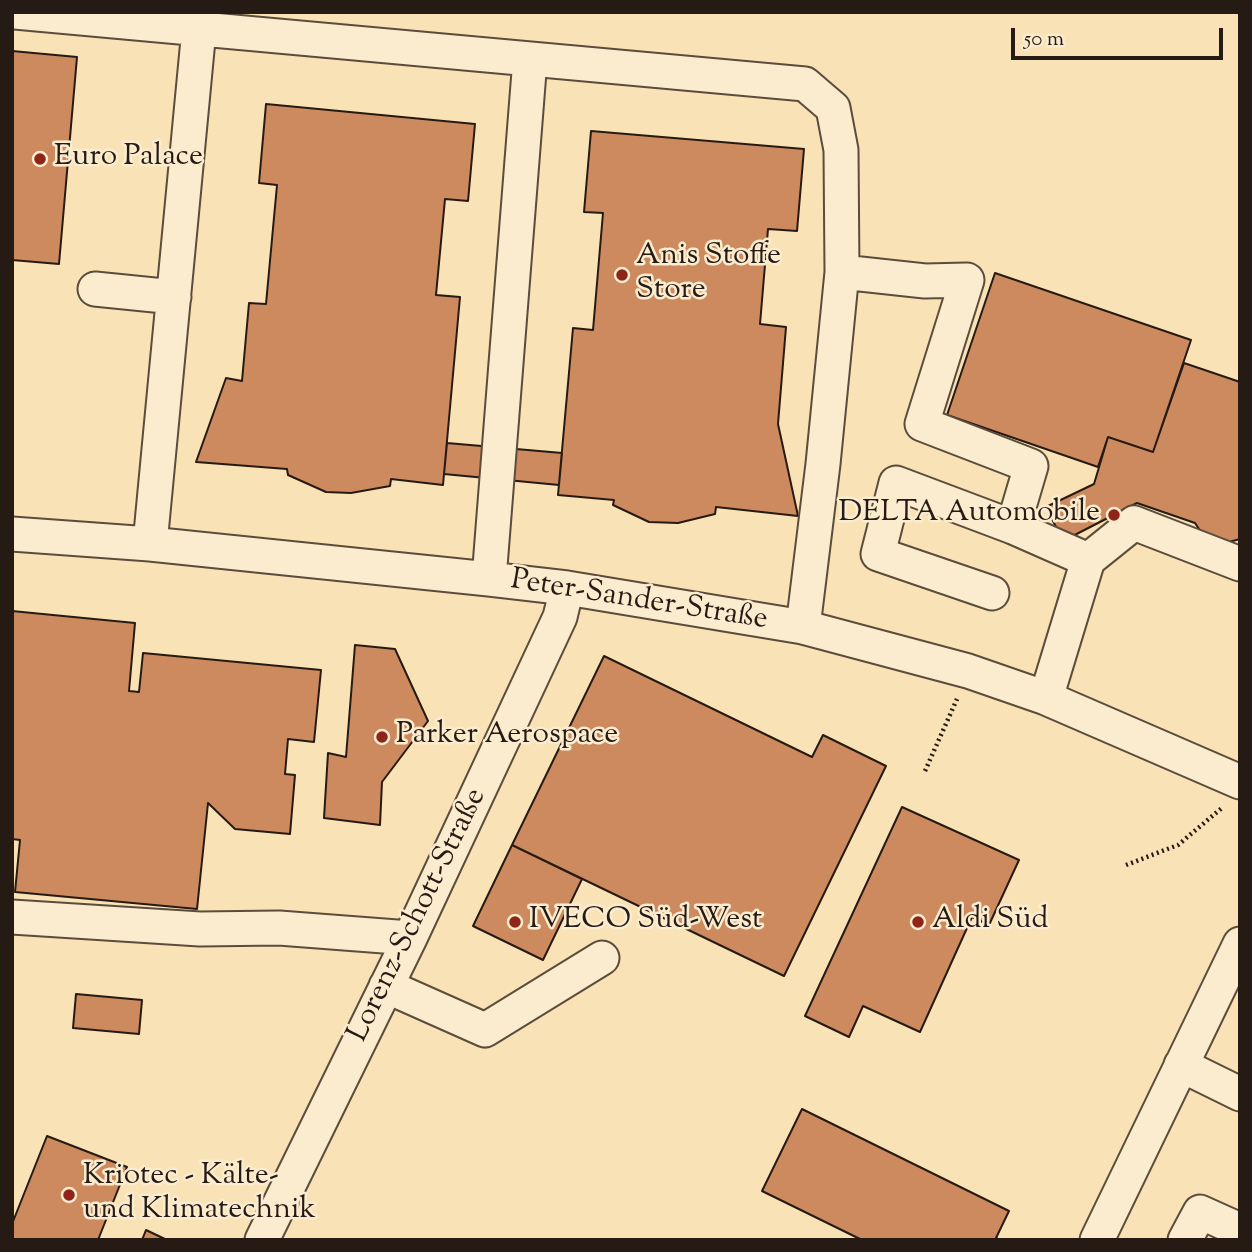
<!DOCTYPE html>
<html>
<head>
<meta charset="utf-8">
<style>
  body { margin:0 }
  #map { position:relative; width:1252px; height:1252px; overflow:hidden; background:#f9e2b5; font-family:"Sorts Mill Goudy",serif }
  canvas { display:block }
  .frame { position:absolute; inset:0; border:14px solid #261a14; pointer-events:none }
  .scale { position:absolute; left:1011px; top:28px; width:212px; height:32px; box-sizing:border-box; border:4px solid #261a14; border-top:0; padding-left:9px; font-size:21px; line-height:24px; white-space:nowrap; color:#261a14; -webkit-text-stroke:5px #fbeccf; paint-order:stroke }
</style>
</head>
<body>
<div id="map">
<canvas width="1252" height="1252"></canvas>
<div class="frame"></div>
<div class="scale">50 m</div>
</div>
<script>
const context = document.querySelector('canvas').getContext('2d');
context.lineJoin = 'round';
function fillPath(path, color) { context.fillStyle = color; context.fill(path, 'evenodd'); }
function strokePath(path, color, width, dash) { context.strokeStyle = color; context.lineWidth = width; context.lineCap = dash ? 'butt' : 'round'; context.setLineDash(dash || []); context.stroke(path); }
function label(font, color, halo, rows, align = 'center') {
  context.font = font + ' "Sorts Mill Goudy",serif'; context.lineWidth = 5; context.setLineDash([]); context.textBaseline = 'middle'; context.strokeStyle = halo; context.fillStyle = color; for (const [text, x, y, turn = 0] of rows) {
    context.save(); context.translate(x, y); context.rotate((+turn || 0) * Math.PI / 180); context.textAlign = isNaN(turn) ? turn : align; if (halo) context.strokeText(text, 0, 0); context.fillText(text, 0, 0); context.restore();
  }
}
const building = new Path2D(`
  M12,51L77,57L59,264L12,260Z
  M266,104L475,124L468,201L445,199L436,295L460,297L443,485L391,479L390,486L351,493L326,492L288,475L287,469L196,462L226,378L242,381L249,303L266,304L277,185L259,183Z
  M591,131L804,149L797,231L768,229L760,324L786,327L778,424L798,516L716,507L715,514L678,523L649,522L613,505L614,500L558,495L573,328L593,330L603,213L584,212Z
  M995,273L1191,340L1153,452L1108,437L1098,467L947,415Z
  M1184,363L1240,382V539L1211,547L1195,523L1137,503L1063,541L1046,507L1094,484L1108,437L1153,452Z
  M447,443L562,453L559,485L444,474Z
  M12,611L135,623L129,691L139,692L143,653L321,670L314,742L288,739L285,774L295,775L290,834L235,829L208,803L197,909L15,892L20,840L12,839Z
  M355,645L395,649L428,721L382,782L380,825L324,818L328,753L346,757Z
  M604,656L812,757L823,735L886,766L784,976L512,845Z
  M902,807L1019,860L989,925L972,917L920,1032L863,1006L849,1037L805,1016Z
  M512,845L582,879L543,960L473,926Z
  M76,994L142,1000L139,1034L73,1028Z
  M802,1109L1009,1211L996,1238L1000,1240H862L762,1191Z
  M47,1136L127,1167L98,1240L12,1239V1224Z
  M146,1230L167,1240H142Z`);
fillPath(building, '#cc8a5e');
strokePath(building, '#261a14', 2);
const minor = new Path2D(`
  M15,12L805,84L833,108L841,150L842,272L823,464L803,627
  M842,272L925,281L967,280L922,424L1031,466L1013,527L896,483L878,554L992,593
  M95,289L174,297
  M1013,527L1088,560L1134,523L1240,564
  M12,534L150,544L489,579L567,588L803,627L968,671L1046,698L1240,782
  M150,544L199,29
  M489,579L530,59
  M1046,698L1088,560
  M12,917L200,929L279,928L410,938
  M386,986L485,1030L602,958
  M1181,1065L1240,1094
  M262,1240L410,938L560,617L567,588
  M1097,1240L1240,944
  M1185,1240L1200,1212L1240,1230`);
strokePath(minor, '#5b4c3c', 37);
strokePath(new Path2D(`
  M925,771L957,699
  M1126,865L1178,845L1223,807`), '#261a14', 4.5, [2, 3.5]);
strokePath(minor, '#fbeccf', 33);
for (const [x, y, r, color] of [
  [40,159,7,"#8f2418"],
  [622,275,7,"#8f2418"],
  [1114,515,7,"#8f2418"],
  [382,737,7,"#8f2418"],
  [515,922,7,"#8f2418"],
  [918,922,7,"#8f2418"],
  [69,1195,7,"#8f2418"]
]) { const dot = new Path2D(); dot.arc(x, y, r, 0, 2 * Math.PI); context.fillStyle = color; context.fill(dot); strokePath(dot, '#fbeccf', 2.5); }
label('30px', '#261a14', '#fbeccf', [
  ["Euro Palace",54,159],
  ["Anis Stoffe",636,258],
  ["Store",636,292],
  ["DELTA Automobile",1100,515,"right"],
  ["Parker Aerospace",396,737],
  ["IVECO Süd-West",529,922],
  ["Aldi Süd",932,922],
  ["Kriotec - Kälte-",83,1178],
  ["und Klimatechnik",83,1212]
], 'left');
label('30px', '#261a14', '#fbeccf', [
  ["Peter-Sander-Straße",639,602,9],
  ["Lorenz-Schott-Straße",419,916,-64]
]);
</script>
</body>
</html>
